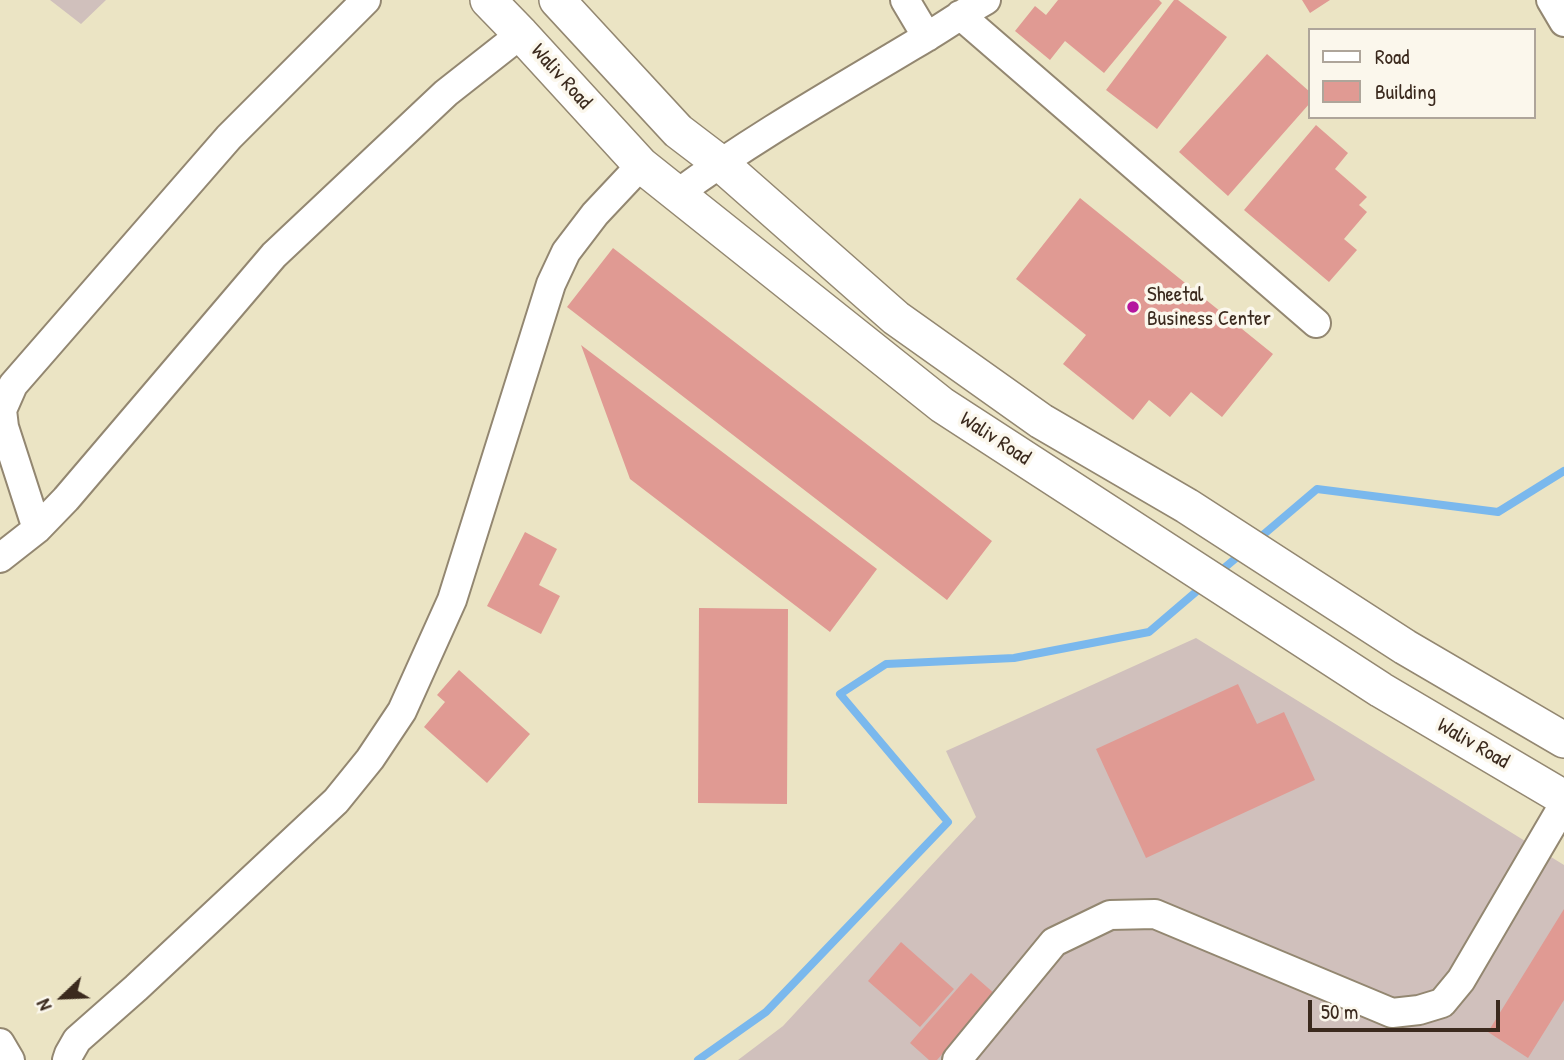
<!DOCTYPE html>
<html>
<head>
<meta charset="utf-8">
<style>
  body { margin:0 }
  #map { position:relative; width:1564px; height:1060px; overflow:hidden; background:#ebe4c4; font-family:"Patrick Hand",sans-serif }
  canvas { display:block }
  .legend { position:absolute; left:1308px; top:28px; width:228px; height:91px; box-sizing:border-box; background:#fbf7ec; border:2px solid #aea59a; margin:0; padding:9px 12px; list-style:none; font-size:21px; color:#3b2a1e }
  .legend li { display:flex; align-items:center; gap:14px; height:35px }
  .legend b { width:35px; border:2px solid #aea59a }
  .north { position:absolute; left:28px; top:962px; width:70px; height:70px; -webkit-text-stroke:5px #fbf7ec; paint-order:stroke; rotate:247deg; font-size:19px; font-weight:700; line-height:28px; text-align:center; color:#3b2a1e }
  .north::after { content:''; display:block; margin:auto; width:24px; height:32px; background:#3b2a1e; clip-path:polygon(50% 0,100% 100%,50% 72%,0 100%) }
  .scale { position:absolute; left:1308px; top:1000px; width:192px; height:32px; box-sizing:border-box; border:4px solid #3b2a1e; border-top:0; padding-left:9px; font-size:21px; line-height:24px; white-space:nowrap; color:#3b2a1e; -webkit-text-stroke:5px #fbf7ec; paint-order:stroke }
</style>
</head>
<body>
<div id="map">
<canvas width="1564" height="1060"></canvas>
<ul class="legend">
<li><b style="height:9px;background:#fff"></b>Road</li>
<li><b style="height:19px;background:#e09a93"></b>Building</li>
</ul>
<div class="north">N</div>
<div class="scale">50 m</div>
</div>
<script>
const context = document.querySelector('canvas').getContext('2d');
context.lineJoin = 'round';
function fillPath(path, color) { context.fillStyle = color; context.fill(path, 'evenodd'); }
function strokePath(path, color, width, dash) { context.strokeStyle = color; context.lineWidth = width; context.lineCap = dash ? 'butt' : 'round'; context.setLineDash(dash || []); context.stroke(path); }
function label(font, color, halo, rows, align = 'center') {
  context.font = font + ' "Patrick Hand",sans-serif'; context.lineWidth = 7; context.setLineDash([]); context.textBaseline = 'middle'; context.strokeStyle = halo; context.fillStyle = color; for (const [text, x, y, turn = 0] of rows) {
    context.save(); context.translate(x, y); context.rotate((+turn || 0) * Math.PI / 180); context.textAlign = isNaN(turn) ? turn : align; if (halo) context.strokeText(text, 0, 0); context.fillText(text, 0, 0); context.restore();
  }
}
fillPath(new Path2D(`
  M50,0H106L81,24Z
  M1196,638L1564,865V1060H738L783,1026L976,817L946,751Z`), '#d0c0bc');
strokePath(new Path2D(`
  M1257,540L1317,489L1498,512L1564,471
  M1217,574L1242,553
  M698,1060L766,1012L948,822L840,694L886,664L1014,658L1149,632L1204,585`), '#7ab8ed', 8);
fillPath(new Path2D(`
  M1058,0H1159L1162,3L1104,73L1065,41L1050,60L1015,31L1035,6L1046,15Z
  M1174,0H1178L1227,37L1157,129L1106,90Z
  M1302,0H1330L1310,13Z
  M1267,54L1310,92V103L1228,196L1179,152Z
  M1316,125L1348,153L1335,169L1367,197L1359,205L1367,212L1344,239L1357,250L1329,282L1244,210Z
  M1080,198L1273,354L1222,417L1191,392L1170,417L1149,400L1133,420L1063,364L1086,335L1016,279Z
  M613,248L992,541L947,600L567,307Z
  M581,345L877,569L830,632L630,479Z
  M525,532L557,549L539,585L560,596L541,634L487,606Z
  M699,608L788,609L787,804L698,803Z
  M459,670L530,734L487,783L424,727L445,702L437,695Z
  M1238,684L1257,724L1284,712L1315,780L1146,858L1096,749Z
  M1564,909V1000L1528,1058L1488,1032Z
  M901,942L954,989L920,1027L868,981Z
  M971,973L995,994L937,1060H929L910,1043Z`), '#e09a93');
const minor = new Path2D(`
  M905,0L927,37
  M1551,0L1564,22
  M960,15L1316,323
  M677,194C752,139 833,93 913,45C938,31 961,14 986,0
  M37,529L4,427L2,410L13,385L229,137L366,0
  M0,558L37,529L66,499L274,255L446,93L521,34
  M0,1043L10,1060
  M67,1060L69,1054L77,1040L136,988L336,801L370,759L402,711L452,600L551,284L566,252L595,214L641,165
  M957,1060L1054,942L1110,915L1155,914L1392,1013L1419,1010L1442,1003L1461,980L1564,804`);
const major = new Path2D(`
  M488,0L521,34L641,165L942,405L1381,690L1564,798
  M557,0L678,131L720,163L896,318L1041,421L1187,506L1405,647L1564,740`);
strokePath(minor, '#938771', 32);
strokePath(major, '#938771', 38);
strokePath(minor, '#fff', 28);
strokePath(major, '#fff', 35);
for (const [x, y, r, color] of [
  [1133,307,7,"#b5179e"]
]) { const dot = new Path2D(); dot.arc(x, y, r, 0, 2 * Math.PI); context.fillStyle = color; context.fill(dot); strokePath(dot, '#fbf7ec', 2.5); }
label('21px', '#3b2a1e', '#fbf7ec', [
  ["Waliv Road",561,77,48],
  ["Waliv Road",995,439,33],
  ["Waliv Road",1473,744,30]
]);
label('21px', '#3b2a1e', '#fbf7ec', [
  ["Sheetal",1147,295],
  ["Business Center",1147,319]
], 'left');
</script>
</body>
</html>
